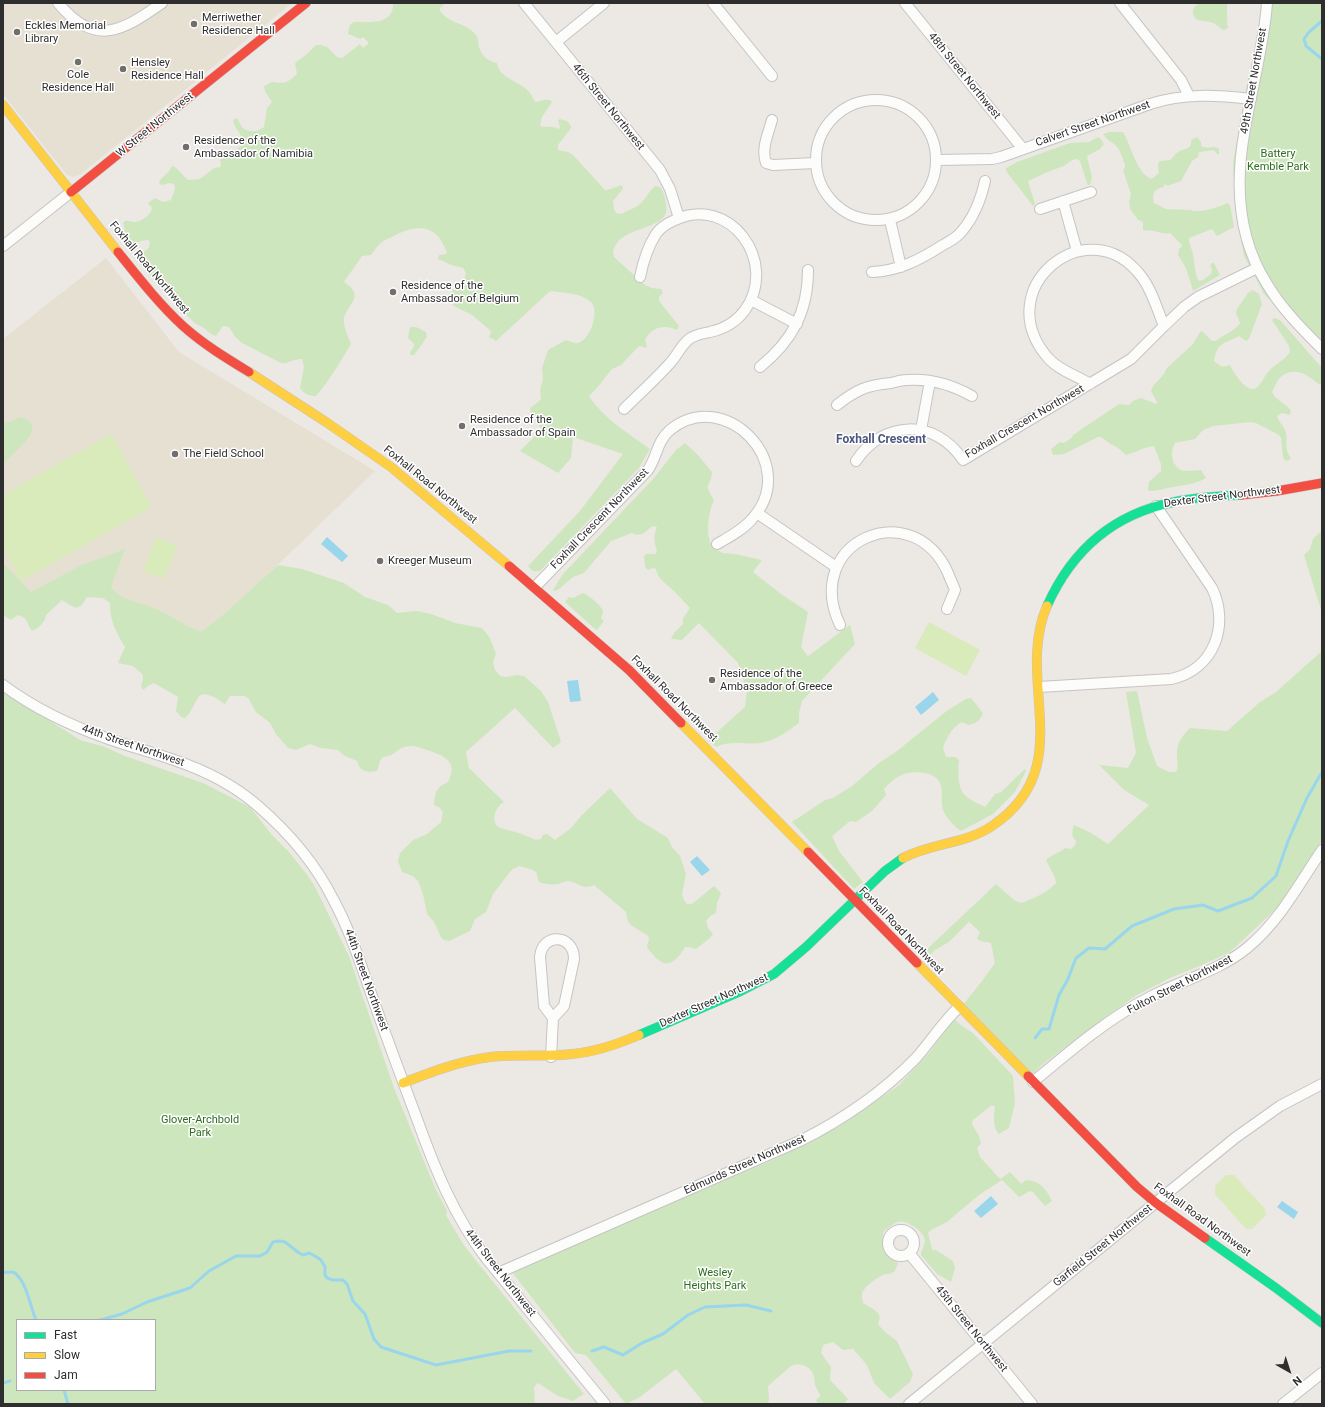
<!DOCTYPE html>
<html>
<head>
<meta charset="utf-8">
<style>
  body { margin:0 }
  #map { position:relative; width:1325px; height:1407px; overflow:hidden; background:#ece8e4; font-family:Roboto,sans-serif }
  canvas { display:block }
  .frame { position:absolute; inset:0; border:4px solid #2e2e2e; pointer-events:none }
  .legend { position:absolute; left:16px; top:1319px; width:140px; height:72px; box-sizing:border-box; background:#fff; border:1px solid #ababab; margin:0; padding:5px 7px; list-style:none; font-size:12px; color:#2e2e2e }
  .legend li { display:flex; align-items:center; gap:8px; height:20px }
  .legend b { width:20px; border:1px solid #ababab }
  .north { position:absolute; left:1269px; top:1351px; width:40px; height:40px; -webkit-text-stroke:3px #fff; paint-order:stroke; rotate:141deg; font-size:11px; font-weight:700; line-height:16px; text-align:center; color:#2e2e2e }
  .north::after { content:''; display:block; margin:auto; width:14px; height:18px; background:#2e2e2e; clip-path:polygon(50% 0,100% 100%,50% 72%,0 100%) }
</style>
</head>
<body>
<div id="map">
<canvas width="1325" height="1407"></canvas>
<div class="frame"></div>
<ul class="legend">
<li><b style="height:5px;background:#16e098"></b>Fast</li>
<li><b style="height:5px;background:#ffcf43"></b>Slow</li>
<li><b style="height:5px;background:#f24e42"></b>Jam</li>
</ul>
<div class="north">N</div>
</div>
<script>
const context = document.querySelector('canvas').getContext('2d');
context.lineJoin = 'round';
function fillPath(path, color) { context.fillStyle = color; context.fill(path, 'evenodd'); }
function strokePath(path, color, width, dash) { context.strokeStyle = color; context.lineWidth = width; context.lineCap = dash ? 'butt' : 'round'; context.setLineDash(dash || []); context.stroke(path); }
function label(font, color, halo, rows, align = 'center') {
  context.font = font + ' Roboto,sans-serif'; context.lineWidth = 3; context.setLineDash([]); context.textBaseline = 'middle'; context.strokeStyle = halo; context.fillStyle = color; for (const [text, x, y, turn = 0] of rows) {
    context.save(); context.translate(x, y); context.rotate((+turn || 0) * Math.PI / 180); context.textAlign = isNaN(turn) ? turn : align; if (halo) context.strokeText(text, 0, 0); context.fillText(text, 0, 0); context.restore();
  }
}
fillPath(new Path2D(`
  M3,3H292L81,174L74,177L67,175L3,94Z
  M106,258L179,352L375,471L200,640L95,585L3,602V339Z`), '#e6e0d3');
fillPath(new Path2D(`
  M393,3H445L440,8V11C443,14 446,18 449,19C459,25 468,25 476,35C479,39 478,43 479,47C482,57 488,61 497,63C499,77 515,80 525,88C530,92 532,96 535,102C540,102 548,97 552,102L542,117L540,126C548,128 550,125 559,129L560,127L558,120L560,119L567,121L571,126V128L558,145V150L568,152L573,155L605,190L611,189L621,185L623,187V189L613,201L614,209L616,213L622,214C627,210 634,209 639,205C646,199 648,192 655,186L660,187C664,192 665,198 666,204C666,207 667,210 666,213C661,228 628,228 617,243C614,248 612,251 614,257L645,285L652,288L661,289L663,293L659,297V301L679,326L677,330C664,324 652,327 645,340L647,346L646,348L640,346L638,347L621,365L612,369L596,389L589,396C604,419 628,433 650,449L639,468L540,571H533L528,566L580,511L623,454L573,437L571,458L558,473L520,451L541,430C539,422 531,417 530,408L538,402L541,399L540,390L543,379L542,368L548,350L566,340C570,341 574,344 578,343C590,340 600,312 591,302C581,293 565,293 552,291L549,292L496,341L489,337L491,333L490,330L472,315L454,306L449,301C449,288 463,287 466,273L463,268L451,265L438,259L439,255L446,254L447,253C437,223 416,224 392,237C388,239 384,240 381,243C377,246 374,251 371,255L362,256L344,282C346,284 349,285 351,288C362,298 345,308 344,319C343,327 348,336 351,344C340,362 330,380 316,396C309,396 304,394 300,388L304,367L302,359C293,359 288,364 281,363L242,343L236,338L229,327L223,326L216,336L211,334L204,328L196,324L170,299L137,260L138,255L149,248L150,242L148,240C141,240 136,244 130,244L121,236V233L125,230L123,223L125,221C129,220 131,222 135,222C142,221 151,215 152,208L148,203L155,198L163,202L171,200L175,189L174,184L170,183L162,185L159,183C161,176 169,174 172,166L175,167L188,180L200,179L214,168L220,167L221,165L220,159C228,154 237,151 243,143C241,130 235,131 233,120L236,118C239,120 240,125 243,128C250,133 258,132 264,127L267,108L272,102L265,91L264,86L272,82C285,84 287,83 297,74L295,63L306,55L316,45H322V46L327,47L337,57L342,58L360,44L363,48L368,44V42L363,37L361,39L348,34C349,28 349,23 355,22C370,22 394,25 393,3Z
  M1199,3H1227V21L1228,28L1224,30C1220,29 1217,24 1213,23C1207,20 1195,23 1193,14C1192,9 1195,6 1199,3Z
  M1263,3H1322V351L1264,294L1244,256L1235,209L1233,163L1248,79L1257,44Z
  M1109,132H1123C1131,144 1136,174 1152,179L1159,173L1158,164L1160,161L1170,160C1173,158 1175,154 1178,152C1185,148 1192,150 1191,140L1197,137L1201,142V146C1206,150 1214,145 1219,149V154H1217L1214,150L1199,152L1198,157L1192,161L1181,181L1167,186L1166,184L1164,185V187C1154,189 1152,193 1154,203L1166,209L1192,210V211C1203,212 1217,208 1227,203L1230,205L1234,227L1217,236L1212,229L1189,238C1189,244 1192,249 1193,254C1195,264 1194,272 1199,281L1203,280L1211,274L1212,270L1210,265L1212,263H1214L1220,275L1193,291L1186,268L1178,255L1179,249L1182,246L1181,244L1170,233C1161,235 1155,229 1145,231L1143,230V222L1138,220L1130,209L1129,202L1131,194L1123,170L1125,167V165C1123,160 1121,151 1117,147C1112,141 1108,142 1103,134Z
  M1098,137L1100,138L1104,144L1100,149L1087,156L1092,178L1090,185H1088L1087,183L1080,161L1076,159L1072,160L1064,166L1050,171L1028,181L1035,204L1033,206L1006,171V168L1017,162L1070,143L1089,142Z
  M1253,290L1259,294L1262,304L1249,339L1246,341L1239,336C1223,345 1218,341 1214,361L1222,367L1230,365C1233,372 1247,394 1256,388C1262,384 1264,376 1269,371C1276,363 1284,361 1290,352L1289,346L1272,320L1274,318L1280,320L1322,368V385C1316,383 1314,380 1309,377C1303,372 1292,370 1285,374C1278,377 1275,386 1272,392C1276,401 1286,403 1291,411L1290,415L1282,413L1277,416C1279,422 1283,425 1285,430C1289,441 1283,448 1291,458L1288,461L1284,460L1283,457L1281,438L1279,435L1256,423L1251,422L1213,426L1203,430L1195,439L1175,443C1170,451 1171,465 1181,470C1186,472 1195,470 1201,470L1206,478C1195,485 1181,485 1168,488C1162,489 1156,491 1149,491L1148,489L1149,482L1161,471V464L1154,446C1147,446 1134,453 1126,455L1118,448L1109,443L1101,437H1098L1064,454L1053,455L1051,449L1060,442L1063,443C1068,441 1071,439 1073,435L1119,404L1129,405L1133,401L1141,398L1156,404L1157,402L1151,391L1153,386L1164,374L1167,368L1193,344L1200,332L1202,331L1212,341H1216C1223,335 1235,331 1240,323L1236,313L1237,309L1248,293Z
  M410,327H416L426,332L427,337L414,355H411L410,352L413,348L414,344L408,338Z
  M21,417C53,427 9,454 3,466V422C14,423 13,419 21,417Z
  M685,443L697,454L712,472C711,489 702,481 714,500C708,512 705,537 713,548L723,553L735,554L762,560L753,572L781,594L808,612L801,647L808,656L850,625L855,644L802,701L799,713V723C787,732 774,741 760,743C745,745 730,740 716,747L708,740L745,707L747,691L738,663L699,623L682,640L671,639L674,633L683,624V618L690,608C685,603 680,597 674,591C668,585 657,579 656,569L653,568L648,570L645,567L644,556L646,554H655L657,551C654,542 653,536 657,527L653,526L642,534L637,535L632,533L611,541L584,573L573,577L558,590L554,591L553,590L563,574L654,478L676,450Z
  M1322,530V613L1304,555L1310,549L1313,539Z
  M125,549L111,587C123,602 138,601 154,608C171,615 185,626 201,632L223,615L278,565L302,569L344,583L365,597L388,605L397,613L417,611L431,614L455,623L482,628L490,638L496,654L493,662L495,670L500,676L506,677L517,675L524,676L541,691L548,702L561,742L553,748L515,708L466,752L469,768L504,802C496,807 492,816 496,825L500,828L519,833L536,840L541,839L543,835L547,834L555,840L571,828L581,816L610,788L637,819L668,838L672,847L680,856L686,874L682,894L684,900L687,904H692L714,886L721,893L717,903L716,913L710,916L706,921L708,928L713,934L710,938L696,949L689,947H685C681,955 670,969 660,961C655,958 652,953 648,949L647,947L649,938L647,935L632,926L628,922L626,912L594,885C582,891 577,881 567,881C564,881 561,884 558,884C552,885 545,884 539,882L536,872L533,870L519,866L513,869L510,872L493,894L486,912L475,919L470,931L449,941L444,940L441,937L434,922L427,914L423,894L418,881L413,876L402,872L398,861L400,853L413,840L427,834L441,822L443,812L440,808L434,805C435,793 436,787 448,782C459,761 444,756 427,750C421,748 412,744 405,747C396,749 395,756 383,757L380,761L377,771C367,773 360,772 357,761L345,756L338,750L321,748L310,744L296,750L288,748L276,734L270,723L256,712L248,698L244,696H230L225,704C217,699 208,691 199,696L189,714L185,718L181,717L176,711L178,697L154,683L148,686L143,690L141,686L143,680V675L133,666L118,663L125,647C117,634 109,619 110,603L103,598L87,597L81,606L75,608L62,600L46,615C46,621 38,629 32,631C26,623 30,619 18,615L11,620L3,615V563L31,592L82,565Z
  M583,593C587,594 602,606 603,611C603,611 602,617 601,618L604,621L597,630L595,629L565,602L569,597L573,598Z
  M1322,651V841L1278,907L1230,952L1202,965L1172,977L1137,995L1093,1026L1044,1063L1027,1079L962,1006L982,981L995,963L991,943L981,941L977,939L980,932L969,922L949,942L935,950L929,956L923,953L996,884L1014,900L1021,903C1033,899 1047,893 1056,883L1055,878L1046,860C1052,854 1060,853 1065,848L1071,849L1075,845L1076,841C1071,836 1072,831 1074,825L1091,833L1108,844L1149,805L1124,790L1099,765L1128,768L1136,753L1126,692L1137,691L1147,738L1157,766L1169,772H1176C1179,766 1177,763 1177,756C1176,744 1182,736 1190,728L1227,731L1260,702L1276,692Z
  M3,691L80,740L105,747L125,756L203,783L250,807L272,835L289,852L305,872L314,885L349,956L394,1088L435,1188L447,1211L446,1215L463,1244L477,1262L584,1394L573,1401L558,1396L538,1383L534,1387L535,1404H3ZM17,1320H155V1390H17Z
  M971,698L983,713C980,721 976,723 969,725L962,722C952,727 947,738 943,747L946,757H955L959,760C958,770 957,789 966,796C971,801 979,804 985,807L995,794L1001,792L1025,769L1026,771L1015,792L993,814L961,831C955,827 946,818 943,810C940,802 944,791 940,783C937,777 931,774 925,773C906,770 897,775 884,789L886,795L872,811L856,822L850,821L832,836L839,851L863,882L854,889L792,822L825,800L833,798L852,786L879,763L897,751L948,710L966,699Z
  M954,1019L962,1026L973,1033L1013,1076L1015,1103L1009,1128L999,1134C992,1127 994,1116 995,1107L992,1105L973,1120L972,1124L979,1136L981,1144L977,1148L980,1157L1000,1179L1010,1172L1021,1184L1026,1180C1041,1181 1045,1188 1052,1201L1045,1206L1033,1192L1030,1191L1019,1197L1002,1180L979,1195L947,1222L931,1230L928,1233L932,1250H936L953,1261L955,1268L951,1282L937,1274L921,1255C921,1249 927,1244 924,1237C922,1233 917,1228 913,1226C900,1217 894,1223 883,1232C882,1248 882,1255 898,1263L895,1271L890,1274C883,1272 863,1287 862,1294C861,1297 863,1300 863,1303C872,1309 884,1312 878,1324L885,1332L897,1341L913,1374L910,1382L890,1399L874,1383L867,1365L853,1349L843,1350L833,1342L823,1345L821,1353L831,1367L830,1380L848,1399L844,1404H818L816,1400L820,1396C820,1392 817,1391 816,1387C814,1384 815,1381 814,1377C812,1367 801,1362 791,1366L768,1386L769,1399L768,1404H705L676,1369L640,1397L626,1404L586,1355L575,1353L512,1272L578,1242L775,1159L840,1126L899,1085L930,1052Z`), '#cee6be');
fillPath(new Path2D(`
  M111,434L152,507L21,581L3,548V495Z
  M156,537L178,546L163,579L143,571Z
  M929,622L980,650L966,676L915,648Z
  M1226,1175H1234L1265,1209L1266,1215L1252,1229H1246L1215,1194V1186Z`), '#d9eabb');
fillPath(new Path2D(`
  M327,537L348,556L342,562L321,544Z
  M578,680L581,701L570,702L567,681Z
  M933,692L939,700L921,715L915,707Z
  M697,856L710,870L702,876L690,862Z
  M991,1196L998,1204L981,1218L974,1211Z
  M1282,1201L1298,1212L1294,1219L1277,1207Z`), '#99d6ec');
strokePath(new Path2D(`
  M1322,21L1309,32L1304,39L1306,46L1322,59
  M1035,1038L1042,1029H1049L1059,995L1068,979L1076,958L1089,948L1105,949L1132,926L1174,909L1203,905L1218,911L1252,898L1276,876L1288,841L1307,798L1322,772
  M3,1272C6,1273 12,1271 15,1273C27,1283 30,1306 36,1320
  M100,1320L122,1314L147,1302L190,1288L209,1271L236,1256H260L267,1252L273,1242L280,1241L285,1242L299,1253L303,1255L309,1253L315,1256L321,1260L325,1267V1275L327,1278L333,1280H343L347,1284L353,1301L365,1314L374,1339L381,1347L436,1365L509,1351H531
  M592,1351L604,1347L623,1355L642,1343L663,1334L688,1315L705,1307L746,1305L771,1311
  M3,1383L10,1381
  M64,1390L68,1404`), '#99d6ec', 3);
const street = new Path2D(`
  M58,3C95,47 121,32 162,3
  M524,3L660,170L670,189L679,218
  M713,3L772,76
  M905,3L1023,149
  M1120,3L1181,80L1189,96
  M1267,3C1264,45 1252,87 1245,129C1235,182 1237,237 1267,284C1281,308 1302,329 1322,349
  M556,42L604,3
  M816 160a60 60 0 1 1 120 0a60 60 0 1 1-120 0Z
  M772,120C768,134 761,149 766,163L773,165L815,163
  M937,160L992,159L1001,157L1150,104C1184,93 1216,95 1251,99
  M1063,201L1077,251
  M1040,209L1091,192
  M890,220L901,267
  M3,246L71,192
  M872,272C899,271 921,259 943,245C950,241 957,238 962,231C974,217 981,199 985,181
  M751,300L797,324
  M760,367C792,341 808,312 808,270
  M1090,384C1076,375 1060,371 1049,359C987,290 1087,206 1141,276C1152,290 1157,309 1164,326
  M837,405C856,390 867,385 891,383C896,382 901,380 906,380C930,378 951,384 972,396
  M624,409C640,393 657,378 671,362C677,355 681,346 688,340C695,334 702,334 710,332C724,329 737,321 745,310C779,262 730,194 675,220C668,223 660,228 656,234C647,248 643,262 640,277
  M921,430L930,381
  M856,461C883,420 935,418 963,460L1131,359L1164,326L1184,307L1198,297L1257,268
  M757,513L836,567
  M535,587L648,470C657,457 657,441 670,430C724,385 802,464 752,519C743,530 729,537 717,544
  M840,625C801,542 912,493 948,573C950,579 953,584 955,590L947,609
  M3,685C34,708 69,725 106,738C128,746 152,752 174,760C204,770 235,786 258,806C288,832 315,863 333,899C350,930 361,965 373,999C387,1039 402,1079 417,1119C435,1169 454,1216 486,1258L605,1404
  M1039,687L1171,679C1214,670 1230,625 1212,588L1156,506
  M551,1057L553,1018L564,1006L574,959C574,934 542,932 540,957L544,1006L553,1018
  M1033,1082C1070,1051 1107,1019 1150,997C1182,980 1219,971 1247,948C1279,922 1299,884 1322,850
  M888 1243a13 13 0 1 1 26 0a13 13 0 1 1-26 0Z
  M909,1253L1032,1404
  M498,1273L800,1141C844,1119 882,1093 916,1058C931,1041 943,1022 959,1007
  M909,1404L1235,1138L1280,1106L1322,1084
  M1283,1404L1322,1373`);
const fast = new Path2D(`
  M1047,606C1072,550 1113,514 1174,502C1196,497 1219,496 1241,495
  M639,1035L739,992L774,974L806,947L885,871L903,858
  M1205,1238L1276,1288L1322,1323`);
const slow = new Path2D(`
  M3,105L118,252
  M249,372L326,422L391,467L509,566
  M681,723L808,852
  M903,858C931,843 966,844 992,826C1080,767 1014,682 1047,606
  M917,963L1028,1076
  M403,1083C431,1072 460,1061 490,1057C517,1054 545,1057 572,1054C595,1052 618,1044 639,1035`);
const jam = new Path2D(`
  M71,192L306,3
  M118,252C138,277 159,304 183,326C203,344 226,358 249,372
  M1241,495L1277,491L1322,483
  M509,566L629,670L681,723
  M808,852L917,963
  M1028,1076L1137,1187L1156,1203L1205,1238`);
strokePath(street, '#c5c4c5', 12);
strokePath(fast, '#c5c4c5', 10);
strokePath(slow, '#c5c4c5', 10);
strokePath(jam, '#c5c4c5', 10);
strokePath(street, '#fcfcfb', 10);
strokePath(fast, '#16e098', 9);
strokePath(slow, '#ffcf43', 9);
strokePath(jam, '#f24e42', 9);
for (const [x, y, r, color] of [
  [194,24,4,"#706f6e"],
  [17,32,4,"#706f6e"],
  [78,62,4,"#706f6e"],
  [123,69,4,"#706f6e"],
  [186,147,4,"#706f6e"],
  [393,292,4,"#706f6e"],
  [462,426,4,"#706f6e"],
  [175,454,4,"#706f6e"],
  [380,561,4,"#706f6e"],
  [712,680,4,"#706f6e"]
]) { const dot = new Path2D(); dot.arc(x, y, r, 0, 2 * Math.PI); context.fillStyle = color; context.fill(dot); strokePath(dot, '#fff', 1.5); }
label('11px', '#2e2e2e', '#fff', [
  ["Merriwether",202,18],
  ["Residence Hall",202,31],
  ["Eckles Memorial",25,26],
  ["Library",25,39],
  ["Hensley",131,63],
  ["Residence Hall",131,76],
  ["Cole",78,75,"center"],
  ["Residence Hall",78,88,"center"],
  ["Residence of the",194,141],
  ["Ambassador of Namibia",194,154],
  ["Residence of the",401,286],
  ["Ambassador of Belgium",401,299],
  ["Residence of the",470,420],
  ["Ambassador of Spain",470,433],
  ["The Field School",183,454],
  ["Kreeger Museum",388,561],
  ["Residence of the",720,674],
  ["Ambassador of Greece",720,687]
], 'left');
label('11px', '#2e2e2e', '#fff', [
  ["48th Street Northwest",964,76,51],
  ["49th Street Northwest",1254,81,-80],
  ["46th Street Northwest",608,107,51],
  ["Calvert Street Northwest",1093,124,-19],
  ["W Street Northwest",155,125,-39],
  ["Foxhall Road Northwest",149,268,50],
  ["Foxhall Crescent Northwest",1025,422,-30],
  ["Foxhall Road Northwest",430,485,39],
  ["Dexter Street Northwest",1222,497,-7],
  ["Foxhall Crescent Northwest",600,519,-46],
  ["Foxhall Road Northwest",674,699,45],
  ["44th Street Northwest",133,746,19],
  ["Foxhall Road Northwest",901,931,46],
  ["44th Street Northwest",366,980,70],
  ["Fulton Street Northwest",1180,985,-27],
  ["Dexter Street Northwest",714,1001,-24],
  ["Edmunds Street Northwest",745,1165,-24],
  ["Foxhall Road Northwest",1202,1220,36],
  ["Garfield Street Northwest",1103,1246,-39],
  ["44th Street Northwest",500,1273,52],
  ["45th Street Northwest",971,1329,51]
]);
label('11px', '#2c6e1b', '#fff', [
  ["Battery",1278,154],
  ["Kemble Park",1278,167],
  ["Glover-Archbold",200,1120],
  ["Park",200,1133],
  ["Wesley",715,1273],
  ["Heights Park",715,1286]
]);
label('bold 12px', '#4d5680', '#fff', [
  ["Foxhall Crescent",881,440]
]);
</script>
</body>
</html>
